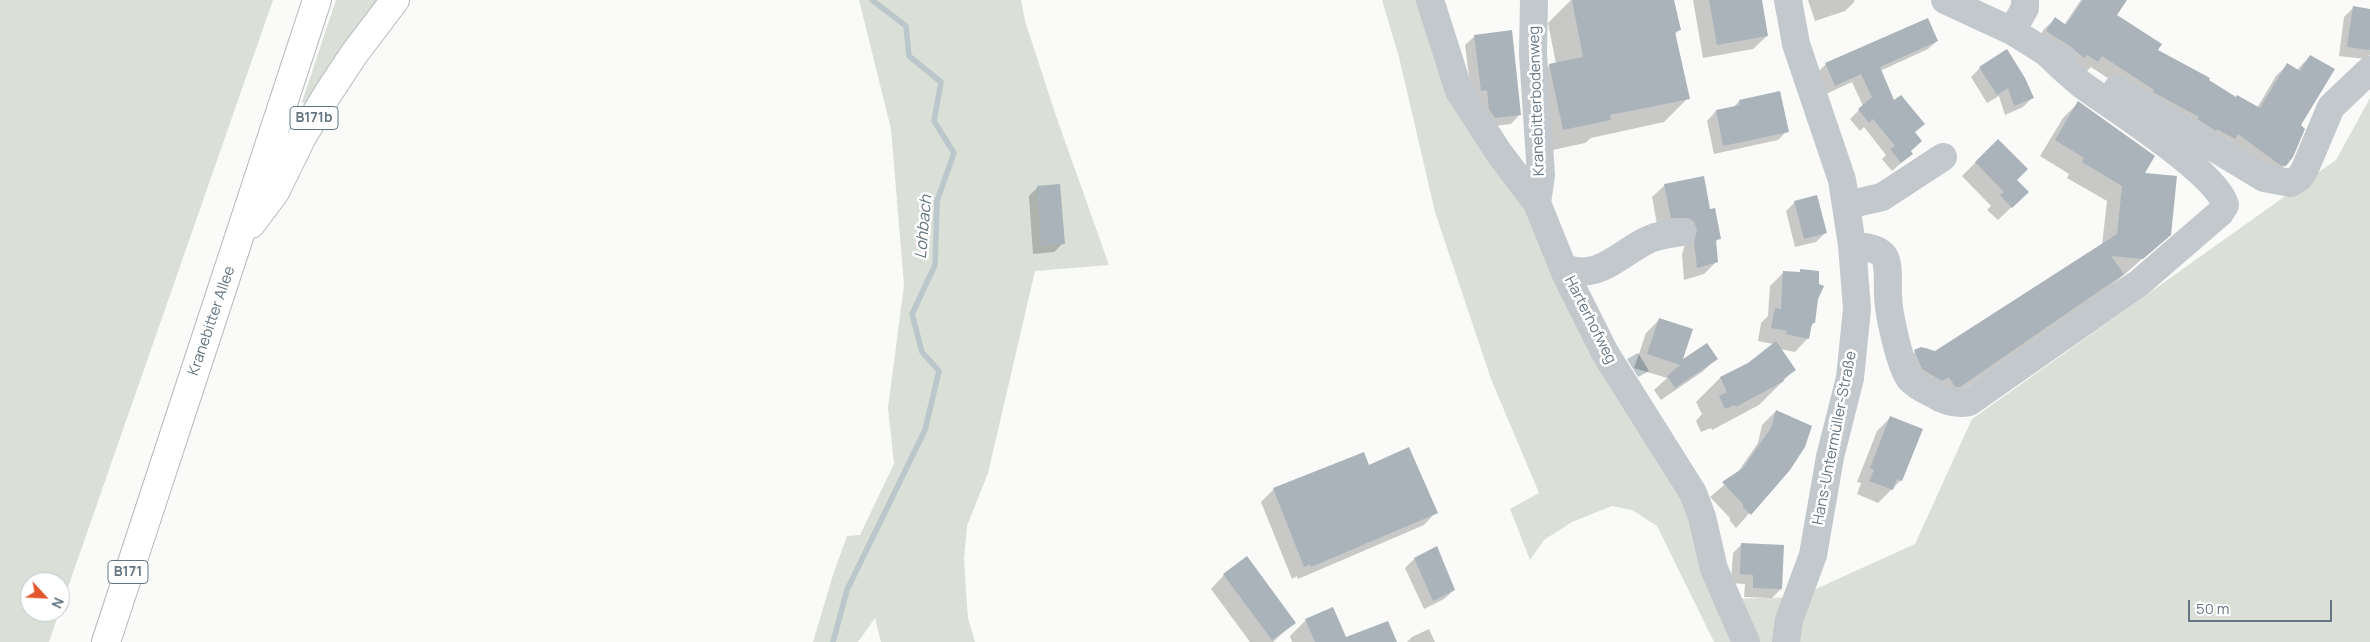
<!DOCTYPE html>
<html>
<head>
<meta charset="utf-8">
<style>
  body { margin:0 }
  #map { position:relative; width:2370px; height:642px; overflow:hidden; background:#fafaf8; font-family:Manrope,sans-serif }
  canvas { display:block }
  .north { position:absolute; left:20px; top:572px; width:50px; height:50px; box-sizing:border-box; background:#fff; border:1px solid #c1c8cd; border-radius:50%; rotate:115deg; font-size:14px; font-weight:700; line-height:20px; text-align:center; color:#657683 }
  .north::after { content:''; display:block; margin:auto; width:18px; height:22px; background:#e4572e; clip-path:polygon(50% 0,100% 100%,50% 72%,0 100%) }
  .scale { position:absolute; left:2188px; top:600px; width:144px; height:22px; box-sizing:border-box; border:2px solid #657683; border-top:0; padding-left:6px; font-size:15px; line-height:18px; white-space:nowrap; color:#657683; -webkit-text-stroke:4px #fff; paint-order:stroke }
</style>
</head>
<body>
<div id="map">
<canvas width="2370" height="642"></canvas>
<div class="north">N</div>
<div class="scale">50 m</div>
</div>
<script>
const context = document.querySelector('canvas').getContext('2d');
context.lineJoin = 'round';
function fillPath(path, color) { context.fillStyle = color; context.fill(path, 'evenodd'); }
function strokePath(path, color, width, dash) { context.strokeStyle = color; context.lineWidth = width; context.lineCap = dash ? 'butt' : 'round'; context.setLineDash(dash || []); context.stroke(path); }
function label(font, color, halo, rows, align = 'center') {
  context.font = font + ' Manrope,sans-serif'; context.lineWidth = 5; context.setLineDash([]); context.textBaseline = 'middle'; context.strokeStyle = halo; context.fillStyle = color; for (const [text, x, y, turn = 0] of rows) {
    context.save(); context.translate(x, y); context.rotate((+turn || 0) * Math.PI / 180); context.textAlign = isNaN(turn) ? turn : align; if (halo) context.strokeText(text, 0, 0); context.fillText(text, 0, 0); context.restore();
  }
}
fillPath(new Path2D(`
  M0,0H273L60,610V582H30V612H59L49,642H0Z
  M336,0H382L308,106L302,102Z
  M859,0H1021L1025,21L1056,116L1109,265L1035,271L988,473L967,526L964,559L966,591L968,618L975,642H881L875,618L858,642H813L833,575L847,536L860,535L894,464L888,408L904,285L891,129Z
  M1382,0H1430L1459,91L1658,438L1725,599L1798,597L1915,544L1972,419L2336,160L2370,98V642H1714L1657,526L1632,510L1612,506L1572,522L1544,540L1530,560L1510,509L1539,493L1491,379L1435,212L1399,57Z`), '#dadfd7');
fillPath(new Path2D(`
  M1638,353L1649,371L1638,377L1627,359Z`), '#bbc7cb');
fillPath(new Path2D(`
  M1571,0H1673L1679,30L1674,35L1688,98L1664,122L1591,138L1585,143L1539,153L1526,89L1550,65L1556,64L1548,23Z
  M1693,0H1760L1767,36L1753,49L1703,58Z
  M1808,0H1854L1855,1L1845,11L1815,21Z
  M2081,0H2118L2115,15L2156,50L2236,98L2257,108L2276,76L2287,65L2297,70L2310,56L2299,126L2285,165L2274,177L2144,102L2091,67L2086,72L2036,42L2044,29L2055,19L2064,25Z
  M2353,8L2370,10V55L2366,59L2339,56L2344,17Z
  M1475,36L1520,114L1511,124L1486,127L1472,100L1465,45Z
  M1937,41L1928,49L1880,71L1894,102L1923,124L1914,133L1910,152L1911,154L1892,171L1882,159L1886,155L1864,127L1860,131L1850,119L1863,106L1852,82L1826,94L1817,73L1826,64Z
  M1980,68L2032,98L2023,107L2005,115L1999,96L1987,103L1971,77Z
  M1739,101L1787,131L1778,140L1714,154L1707,121L1716,111L1733,108Z
  M2078,103L2143,174L2170,234L2107,290L1944,402L1900,367L1917,350L1926,348L1935,353L2102,245L2107,201L2067,178L2069,174L2040,156L2063,118Z
  M1998,140L2016,180L2027,192L1998,220L1987,210L1991,206L1962,176Z
  M1665,185L1709,210L1719,238L1715,243L1717,261L1704,274L1684,280L1682,255L1685,243L1658,230L1652,197Z
  M1038,187L1063,243L1054,252L1033,254L1029,196Z
  M1795,202L1825,233L1816,242L1795,247L1786,211Z
  M1784,272L1814,323L1811,326L1808,338L1795,352L1780,349L1794,370L1759,405L1712,430L1711,428L1701,432L1696,421L1702,414L1696,402L1720,378L1748,364L1773,344L1758,341L1761,323L1768,316L1770,286Z
  M1659,320L1681,362L1716,359L1702,372L1661,400L1654,390L1667,378L1634,368L1646,333Z
  M1776,411L1789,469L1736,528L1730,521V518L1710,497L1736,475L1758,443L1762,425Z
  M1890,418L1901,480L1878,503L1857,494L1861,483L1857,482L1877,431Z
  M1369,467L1436,512L1424,525L1298,579L1297,576L1292,579L1261,502L1274,489Z
  M1742,544L1781,589L1772,598L1744,597L1745,584L1731,583L1733,553Z
  M1414,559L1454,590L1444,599L1424,609L1405,568Z
  M1224,575L1294,623L1273,642H1250L1211,589Z
  M1306,620L1345,639L1396,642H1292L1290,636Z
  M1429,629L1435,642H1407L1412,637Z`), '#0003');
strokePath(new Path2D(`
  M833,642L847,590L925,430L939,371L922,352L912,314L935,265L937,201L954,153L934,121L941,82L909,56L906,26L872,0`), '#bbc7cb', 5.5);
fillPath(new Path2D(`
  M1572,0H1674L1681,30L1675,32L1690,99L1610,115L1611,120L1563,130L1549,64L1583,57Z
  M1709,0H1762L1768,36L1717,45Z
  M2083,0H2127L2117,15L2162,44L2158,50L2210,78L2209,80L2236,97L2237,95L2260,108L2287,63L2300,71L2310,55L2335,69L2301,125L2305,129L2293,157L2286,166L2280,165L2238,134L2235,139L2217,129L2216,131L2197,119L2199,117L2153,92L2154,90L2102,56L2098,62L2087,55L2084,58L2070,46L2046,31L2055,17L2066,25Z
  M2353,6L2370,9V50L2347,47Z
  M1928,18L1938,41L1880,67L1894,100L1901,95L1925,124L1915,132L1922,141L1911,151L1913,154L1901,163L1890,149L1895,146L1873,119L1869,123L1858,109L1872,97L1861,74L1835,86L1825,63Z
  M1512,30L1521,115L1495,118L1489,109L1487,90L1481,91L1474,35Z
  M2007,49L2025,78L2034,98L2014,106L2008,88L1997,95L1979,67Z
  M1780,91L1789,132L1723,146L1716,110L1740,105L1739,100Z
  M2078,101L2155,156L2145,173L2177,176L2171,235L2143,259L2111,256L2124,274L1960,387H1955L1949,377L1942,381L1922,369L1914,350L1921,347L1935,351L2117,234L2122,186L2082,162L2084,158L2055,140Z
  M1998,139L2028,169L2017,180L2029,192L2012,208L2000,195L2004,192L1975,162Z
  M1704,176L1710,209L1715,208L1721,239L1716,240L1718,262L1697,268L1694,242L1697,229L1694,222L1688,218H1671L1664,184Z
  M1060,184L1065,244L1041,246L1037,186Z
  M1817,195L1827,233L1804,239L1794,201Z
  M1800,269L1819,271V284L1824,286L1818,299L1815,323H1812L1809,339L1785,334L1788,331L1771,328L1775,308L1781,309L1783,271L1800,272Z
  M1659,318L1693,329L1683,359L1707,343L1718,359L1675,388L1667,376L1680,365L1647,354Z
  M1776,341L1796,370L1783,379L1784,381L1736,407L1735,405L1725,409L1719,396L1727,392L1720,377L1748,363Z
  M1776,410L1812,426L1805,447L1790,470L1751,515L1743,507V504L1722,482L1743,468L1771,428Z
  M1890,416L1923,429L1902,481L1897,479L1893,490L1869,481L1874,470L1870,468Z
  M1409,447L1438,513L1311,567L1310,564L1304,567L1273,488L1364,452L1369,465Z
  M1741,543L1784,545L1782,589L1753,588V575L1740,574Z
  M1437,546L1455,590L1433,601L1414,558Z
  M1247,556L1296,623L1272,640L1223,574Z
  M1333,607L1346,637L1388,621L1397,642H1315L1305,619Z`), '#aab3b9');
const major = new Path2D(`
  M251,224L275,192L302,137L327,95L354,54L395,0
  M106,642L317,0`);
strokePath(major, '#b5babe', 30);
strokePath(new Path2D(`
  M1430,0L1459,91L1499,153L1537,203L1566,275L1605,353L1693,493L1702,517L1714,569L1746,642
  M1534,0L1533,54L1541,175L1537,203
  M1945,0L2012,31L2047,53L2064,60
  M2012,31L2025,8V0
  M2117,89L2264,178L2291,183L2299,178L2304,171L2331,107L2370,70
  M1847,205L1882,197L1943,157
  M1852,245C1862,247 1877,247 1884,256C1890,266 1887,283 1888,294C1888,312 1900,367 1910,379C1916,386 1925,390 1933,394C1944,401 1956,405 1969,402L2139,283L2220,213L2225,205C2218,173 2110,106 2081,84C2069,74 2058,64 2047,53
  M1563,267C1596,282 1617,256 1644,242C1655,235 1669,234 1682,232
  M1786,642L1789,620L1813,555L1830,457L1850,378L1857,309L1852,245L1842,180L1796,44L1788,0`), '#c3c8cc', 28);
strokePath(major, '#fff', 28);
for (const [x, y, w] of [
  [314,118,48],
  [128,572,40]
]) { const box = new Path2D(); box.roundRect(x - w / 2, y - 11.5, w, 23, 4); context.fillStyle = '#fff'; context.fill(box); strokePath(box, '#657683', 1); }
label('bold 14px', '#657683', null, [
  ["B171b",314,118],
  ["B171",128,572]
]);
label('15px', '#657683', '#fff', [
  ["Kranebitterbodenweg",1537,101,-92],
  ["Harterhofweg",1590,320,63],
  ["Kranebitter Allee",212,321,-71],
  ["Hans-Untermüller-Straße",1835,438,-79]
]);
label('italic 16px', '#60757c', '#fff', [
  ["Lohbach",924,227,-85]
]);
</script>
</body>
</html>
